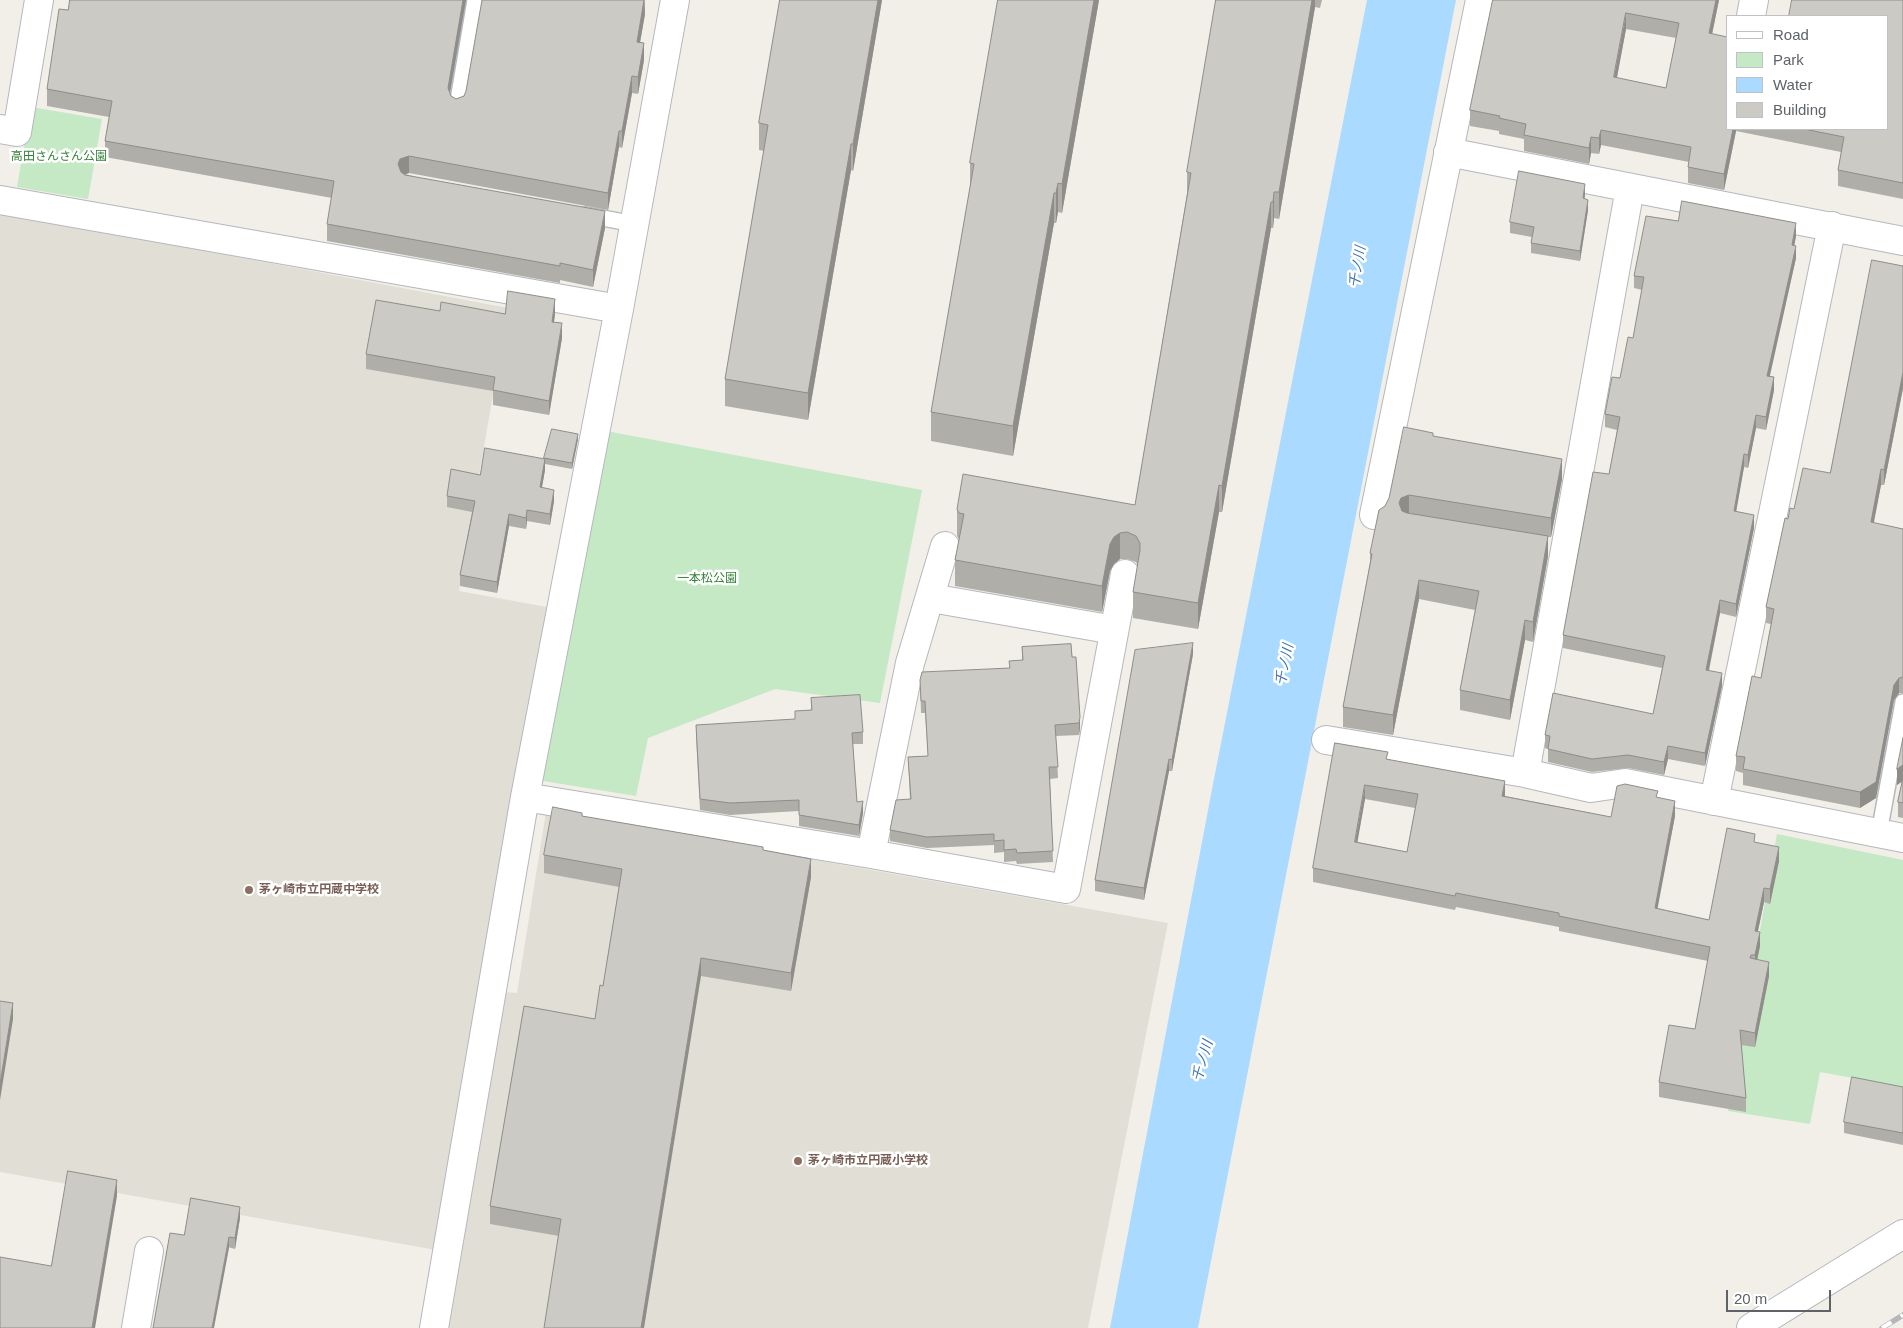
<!DOCTYPE html>
<html>
<head>
<meta charset="utf-8">
<style>
  body { margin:0 }
  #map { position:relative; width:1903px; height:1328px; overflow:hidden; background:#f1efe8; font-family:Helvetica,sans-serif }
  canvas { display:block }
  .legend { position:absolute; left:1726px; top:15px; width:162px; height:115px; box-sizing:border-box; background:#fff; border:1px solid #bfc1c3; margin:0; padding:6px 9px; list-style:none; font-size:15px; color:#5f6368 }
  .legend li { display:flex; align-items:center; gap:10px; height:25px }
  .legend b { width:25px; border:1px solid #bfc1c3 }
  .scale { position:absolute; left:1726px; top:1290px; width:105px; height:22px; box-sizing:border-box; border:2px solid #5f6368; border-top:0; padding-left:6px; font-size:15px; line-height:18px; white-space:nowrap; color:#5f6368; -webkit-text-stroke:4px #fff; paint-order:stroke }
</style>
</head>
<body>
<div id="map">
<canvas width="1903" height="1328"></canvas>
<ul class="legend">
<li><b style="height:6px;background:#fff"></b>Road</li>
<li><b style="height:14px;background:#c5e8c5"></b>Park</li>
<li><b style="height:14px;background:#aadaff"></b>Water</li>
<li><b style="height:14px;background:#cccac5"></b>Building</li>
</ul>
<div class="scale">20 m</div>
</div>
<script>
const context = document.querySelector('canvas').getContext('2d');
context.lineJoin = 'round';
function fillPath(path, color) { context.fillStyle = color; context.fill(path, 'evenodd'); }
function strokePath(path, color, width, dash) { context.strokeStyle = color; context.lineWidth = width; context.lineCap = dash ? 'butt' : 'round'; context.setLineDash(dash || []); context.stroke(path); }
function label(font, color, halo, rows, align = 'center') {
  context.font = font + ' Helvetica,"Noto Sans JP",sans-serif'; context.lineWidth = 5; context.setLineDash([]); context.textBaseline = 'middle'; context.strokeStyle = halo; context.fillStyle = color; for (const [text, x, y, turn = 0] of rows) {
    context.save(); context.translate(x, y); context.rotate((+turn || 0) * Math.PI / 180); context.textAlign = isNaN(turn) ? turn : align; if (halo) context.strokeText(text, 0, 0); context.fillText(text, 0, 0); context.restore();
  }
}
fillPath(new Path2D(`
  M0,212L508,308L459,591L547,607L436,1250L0,1172Z
  M546,812L1168,923L1088,1328H446L504,992L517,993Z`), '#e1ded6');
fillPath(new Path2D(`
  M31,107L102,119L88,199L17,187Z
  M606,431L922,490L880,703L775,689L648,738L636,796L537,780Z
  M1777,834L1903,860V1087L1820,1072L1810,1124L1728,1111Z`), '#c5e8c5');
fillPath(new Path2D(`
  M1367,0H1456L1198,1328H1110L1213,784Z`), '#aadaff');
const service = new Path2D(`
  M457,106L475,0
  M586,215L635,224
  M1879,833L1903,702`);
const minor = new Path2D(`
  M1751,16L1754,0
  M0,129L17,132L39,0
  M1448,152L1903,241
  M0,200L619,309
  M1374,515L1480,0
  M931,598L1114,630
  M1326,740L1525,773L1591,788L1625,783L1903,838
  M1525,773L1630,188
  M525,797L871,854L1066,889L1125,574
  M1714,801L1832,226
  M871,854L910,663L945,546
  M136,1328L149,1251
  M434,1328L525,797L619,309L675,0`);
const tertiary = new Path2D(`
  M1751,1328L1903,1234`);
strokePath(service, '#b5b8bc', 18);
strokePath(minor, '#b5b8bc', 30);
strokePath(tertiary, '#b5b8bc', 30);
strokePath(service, '#fff', 15);
strokePath(minor, '#fff', 28);
strokePath(tertiary, '#fff', 28);
const rail = new Path2D(`
  M1882,1328L1903,1315`);
strokePath(rail, '#b6b7b8', 5.5);
strokePath(rail, '#fff', 4, [11]);
fillPath(new Path2D(`
  M70,0H466L450,93L451,96L456,99L464,96L645,0V14L640,43L644,60L638,94L632,93L622,148L619,147L608,210L409,173L405,174L605,228L593,287L560,280V283L327,241V224L332,198L105,157V141L109,117L47,106V89L68,10Z
  M780,0H882L853,171L851,170L808,420L725,406V379L764,151L759,150V123Z
  M998,0H1099L1062,213L1058,212L1056,223H1054L1013,456L931,441V412L970,188V163Z
  M1216,0H1322L1320,8L1315,7L1279,219L1274,218L1273,228H1271L1222,512H1219L1198,629L1133,618V592L1138,566L1136,562L1127,559H1120L1114,564L1110,571L1102,612L955,586V560L959,539L957,536V509L1135,505L1187,194V172Z
  M1493,0H1719L1712,34L1727,129H1887L1903,0V199L1838,186V170L1841,152L1736,131L1724,190L1688,183V167L1689,162L1601,145L1599,154L1591,153L1589,164L1524,151V139L1499,134V131L1470,126V110ZM1626,29L1676,38L1666,88L1617,78Z
  M1585,195L1584,199L1588,210L1580,261L1531,253V243L1532,237L1510,233V222Z
  M1678,221L1796,236L1794,245L1796,258L1769,376L1774,390L1766,430L1756,428L1748,468L1744,467L1736,511L1754,528L1736,617L1720,613L1709,671L1722,686L1705,766L1668,759L1664,775L1628,768L1592,772L1548,762V749L1545,748V735L1653,714L1662,668L1563,648V635L1609,474L1617,430L1605,427V414L1620,378L1633,338L1642,290L1634,288V276Z
  M1903,266V388L1884,485H1881L1873,523L1903,529V693H1899L1894,700L1876,798L1860,808L1743,785V773L1736,771V756L1761,678L1771,624L1766,623V607L1788,519L1794,509L1830,473Z
  M440,311L505,314H555L554,322L562,338L549,415L493,405V391L366,369V354Z
  M1433,436L1562,479L1551,537H1548V556L1533,642L1525,640L1510,720L1460,710V690L1475,610L1419,599L1393,735L1343,727V707L1370,563V553L1385,506Z
  M578,439L572,469L545,464V470L542,487L554,501L550,525L527,521L526,529L509,526L497,593L460,586V575L472,512L447,507V496L480,475L544,459V458Z
  M1071,644L1080,728L1079,735L1056,736L1058,778L1050,779L1053,862L1017,864L1016,861L1004,862V852L994,853V845L927,848L890,841V830L910,799L908,757L928,756L925,713H921L920,680L1009,668L1022,660V647Z
  M1193,654L1172,771H1169L1144,900L1095,891V880Z
  M811,698L863,732V744H853L857,802L863,813L859,836L799,826V811L730,815L700,810L696,737V725L795,720V711L811,710Z
  M1903,738V818L1898,817V802L1902,781L1897,785Z
  M1335,743L1505,796L1611,817L1658,798L1675,816L1657,908L1709,920L1755,842L1779,861L1770,904L1764,902L1758,931L1760,946L1757,960L1769,976L1755,1047L1741,1045L1746,1098V1112L1659,1097V1082L1695,1029L1708,961L1559,931V927L1456,907L1455,910L1313,882V868ZM1365,799L1415,808L1407,852L1357,842Z
  M582,816L763,850L811,877L791,991L701,976L559,1236L490,1224V1206L595,1019L603,986L619,887L544,873V855Z
  M1903,1087V1145L1844,1133V1122Z
  M240,1218L235,1249L184,1235Z`), '#afaea9');
fillPath(new Path2D(`
  M463,0H466L448,104V88Z
  M644,0L645,14L637,59V42Z
  M878,0H882L853,171V144Z
  M1094,0H1099L1062,213V184Z
  M1312,0H1315V7L1279,219V192Z
  M1716,0H1719L1709,49V33Z
  M1626,13V29L1614,92V77Z
  M644,43V60L638,94V77Z
  M632,76V93L622,148V131Z
  M1733,129H1736V131L1724,190V174Z
  M1601,130V145L1599,154V138Z
  M619,131V147L608,210V193Z
  M1591,137V153L1589,164V148Z
  M851,144V170L808,420V393Z
  M409,156V173L400,176L398,164L400,159Z
  M1058,183V212L1056,223V193Z
  M1585,184V195L1583,209V198Z
  M1274,192V218L1273,228V202Z
  M1054,193V223L1013,456V426Z
  M1588,200V210L1580,261V251Z
  M1271,202V228L1222,512V486Z
  M605,211V228L593,287V270Z
  M1796,223V236L1792,258V245Z
  M1796,246V258L1767,389V376Z
  M555,299V314L552,336V322Z
  M562,323V338L549,415V401Z
  M1903,372V388L1884,485V470Z
  M1774,377V390L1766,430V417Z
  M1756,415V428L1748,468V455Z
  M578,434V439L572,469V463Z
  M1744,454V467L1734,524V511Z
  M545,459V470L540,498V487Z
  M1562,459V479L1551,537V518Z
  M1881,469V485L1871,538V522Z
  M1219,485V512L1198,629V603Z
  M554,490V501L550,525V514Z
  M1409,495V515L1401,518L1399,503L1401,498Z
  M527,510V521L526,529V518Z
  M509,514V526L497,593V582Z
  M1754,515V528L1736,617V604Z
  M1120,533V559L1114,564L1110,571L1102,612V586L1110,544L1114,537Z
  M1548,536V556L1533,642V622Z
  M1419,580V599L1393,735V715Z
  M1720,600V613L1706,683V670Z
  M1525,620V640L1510,720V700Z
  M1193,643V654L1172,771V760Z
  M1722,673V686L1705,766V753Z
  M1899,678V693L1894,700L1876,798L1860,808V792L1894,685Z
  M1080,717V728L1079,735V723Z
  M1668,746V759L1664,775V762Z
  M1169,759V771L1144,900V888Z
  M1903,765V781L1897,785V769Z
  M1505,781V795L1502,810V796Z
  M1365,785V799L1355,856V842Z
  M863,801V813L859,836V825Z
  M1675,801V816L1655,922V908Z
  M1779,847V861L1770,904V889Z
  M811,859V877L791,991V973Z
  M1764,888V902L1755,945V931Z
  M1760,932V946L1755,970V955Z
  M701,958V976L644,1328H641Z
  M1769,962V976L1755,1047V1033Z
  M13,1003V1019L0,1100V1084Z
  M117,1180V1196L95,1328H92Z
  M240,1207V1218L235,1249V1238Z
  M229,1237V1248L214,1328H212Z`), '#8f8d8a');
const building = new Path2D(`
  M70,0H463L448,88L451,96L456,99L464,96L466,91L482,0H644L637,42L644,43L638,77L632,76L622,131H619L608,193L409,156L400,159L398,164L401,172L405,175L605,211L593,270L560,263V266L327,224L334,181L105,141L112,101L47,89L59,9L68,10Z
  M780,0H878L853,144H851L808,393L725,379L768,125L759,123Z
  M998,0H1094L1062,184L1058,183L1056,193H1054L1013,426L931,412L974,164L970,163Z
  M1216,0H1312L1279,192H1274L1273,202H1271L1222,486L1219,485L1198,603L1133,592L1140,550V543L1136,536L1127,532L1120,533L1114,537L1110,544L1102,586L955,560L964,514L959,513L957,509L963,474L1135,505L1191,173L1187,172Z
  M1493,0H1716L1709,33L1727,37V129H1733L1724,174L1688,167L1691,147L1601,130L1599,138L1591,137L1589,148L1524,135L1526,124L1499,118L1500,116L1470,110ZM1626,13L1679,23L1666,88L1614,77Z
  M1792,0H1903V183L1838,170L1844,137L1804,129H1887V16H1789Z
  M1519,171L1585,184L1583,198L1588,200L1580,251L1531,243L1534,227L1510,222Z
  M1682,201L1796,223L1792,245L1796,246L1767,376L1774,377L1766,417L1756,415L1748,455L1744,454L1734,511L1754,515L1736,604L1720,600L1706,670L1722,673L1705,753L1668,746L1664,762L1628,755L1592,759L1548,749L1550,736L1545,735L1553,693L1653,714L1665,656L1563,635L1593,472L1609,474L1620,417L1605,414L1612,377L1620,378L1628,337L1633,338L1644,277L1634,276L1646,216L1678,221Z
  M1872,260L1903,266V372L1884,470L1881,469L1871,522L1903,529V677L1899,678L1894,685L1876,782L1860,792L1743,769L1745,757L1736,756L1752,676L1761,678L1774,609L1766,607L1785,518L1788,519L1790,508L1794,509L1803,468L1830,473Z
  M508,291L555,299L552,322L562,323L549,401L493,390L495,377L366,354L376,300L440,311L441,302L505,314Z
  M1404,427L1433,433V436L1562,459L1551,518L1409,495L1401,498L1399,503L1402,511L1407,513L1548,536L1533,622L1525,620L1510,700L1460,690L1479,591L1419,580L1393,715L1343,707L1372,554L1370,553L1379,510L1385,506L1389,498Z
  M552,429L578,434L572,463L544,458Z
  M485,448L545,459L540,487L554,490L550,514L527,510L526,518L509,514L497,582L460,575L475,501L447,496L451,469L480,475Z
  M1193,643L1172,760L1169,759L1144,888L1095,880L1135,650Z
  M1071,644L1072,657H1076L1080,717L1079,723L1055,725L1058,767H1049L1053,851L1017,853L1016,849L1004,850V840L994,841V834L927,837L890,830L896,800L911,799L908,757L928,756L925,701H921L920,680L922,672L1010,668L1009,661L1023,660L1022,647Z
  M860,695L863,732L852,733L857,802L863,801L859,825L799,815V800L730,803L700,799L696,725L795,719V711L812,710L811,698Z
  M1903,738V765L1897,769Z
  M1335,743L1388,752L1386,759L1505,781L1502,796L1611,817L1617,786L1625,784L1658,791L1656,797L1675,801L1655,908L1709,920L1727,828L1755,834L1754,842L1779,847L1770,889L1764,888L1755,931L1760,932L1755,955H1751L1750,958L1769,962L1755,1033L1740,1030L1746,1098L1659,1082L1669,1025L1695,1029L1710,947L1559,916V913L1456,893L1455,896L1313,868ZM1365,785L1418,794L1407,852L1355,842Z
  M1903,778V803L1898,802Z
  M553,807L582,813V816L763,847V850L811,859L791,973L701,958L641,1328H544L561,1219L490,1206L524,1006L595,1019L600,985L603,986L622,869L544,855Z
  M0,1001L13,1003L0,1084Z
  M1852,1077L1903,1087V1133L1844,1122Z
  M68,1171L117,1180L92,1328H0V1257L51,1266Z
  M191,1198L240,1207L235,1238L229,1237L212,1328H153L170,1233L184,1235Z`);
fillPath(building, '#cccac5');
strokePath(building, '#8f8d8a', 1);
for (const [x, y, r, color] of [
  [249,890,5,"#8d6e63"],
  [798,1161,5,"#8d6e63"]
]) { const dot = new Path2D(); dot.arc(x, y, r, 0, 2 * Math.PI); context.fillStyle = color; context.fill(dot); strokePath(dot, '#fff', 2); }
label('12px', '#348238', '#fff', [
  ["高田さんさん公園",59,157],
  ["一本松公園",707,579]
]);
label('bold 12px', '#785e54', '#fff', [
  ["茅ヶ崎市立円蔵中学校",259,890],
  ["茅ヶ崎市立円蔵小学校",808,1161]
], 'left');
label('italic 14px', '#4174aa', '#fff', [
  ["千ノ川",1358,267,-81],
  ["千ノ川",1285,665,-79],
  ["千ノ川",1203,1061,-74]
]);
</script>
</body>
</html>
